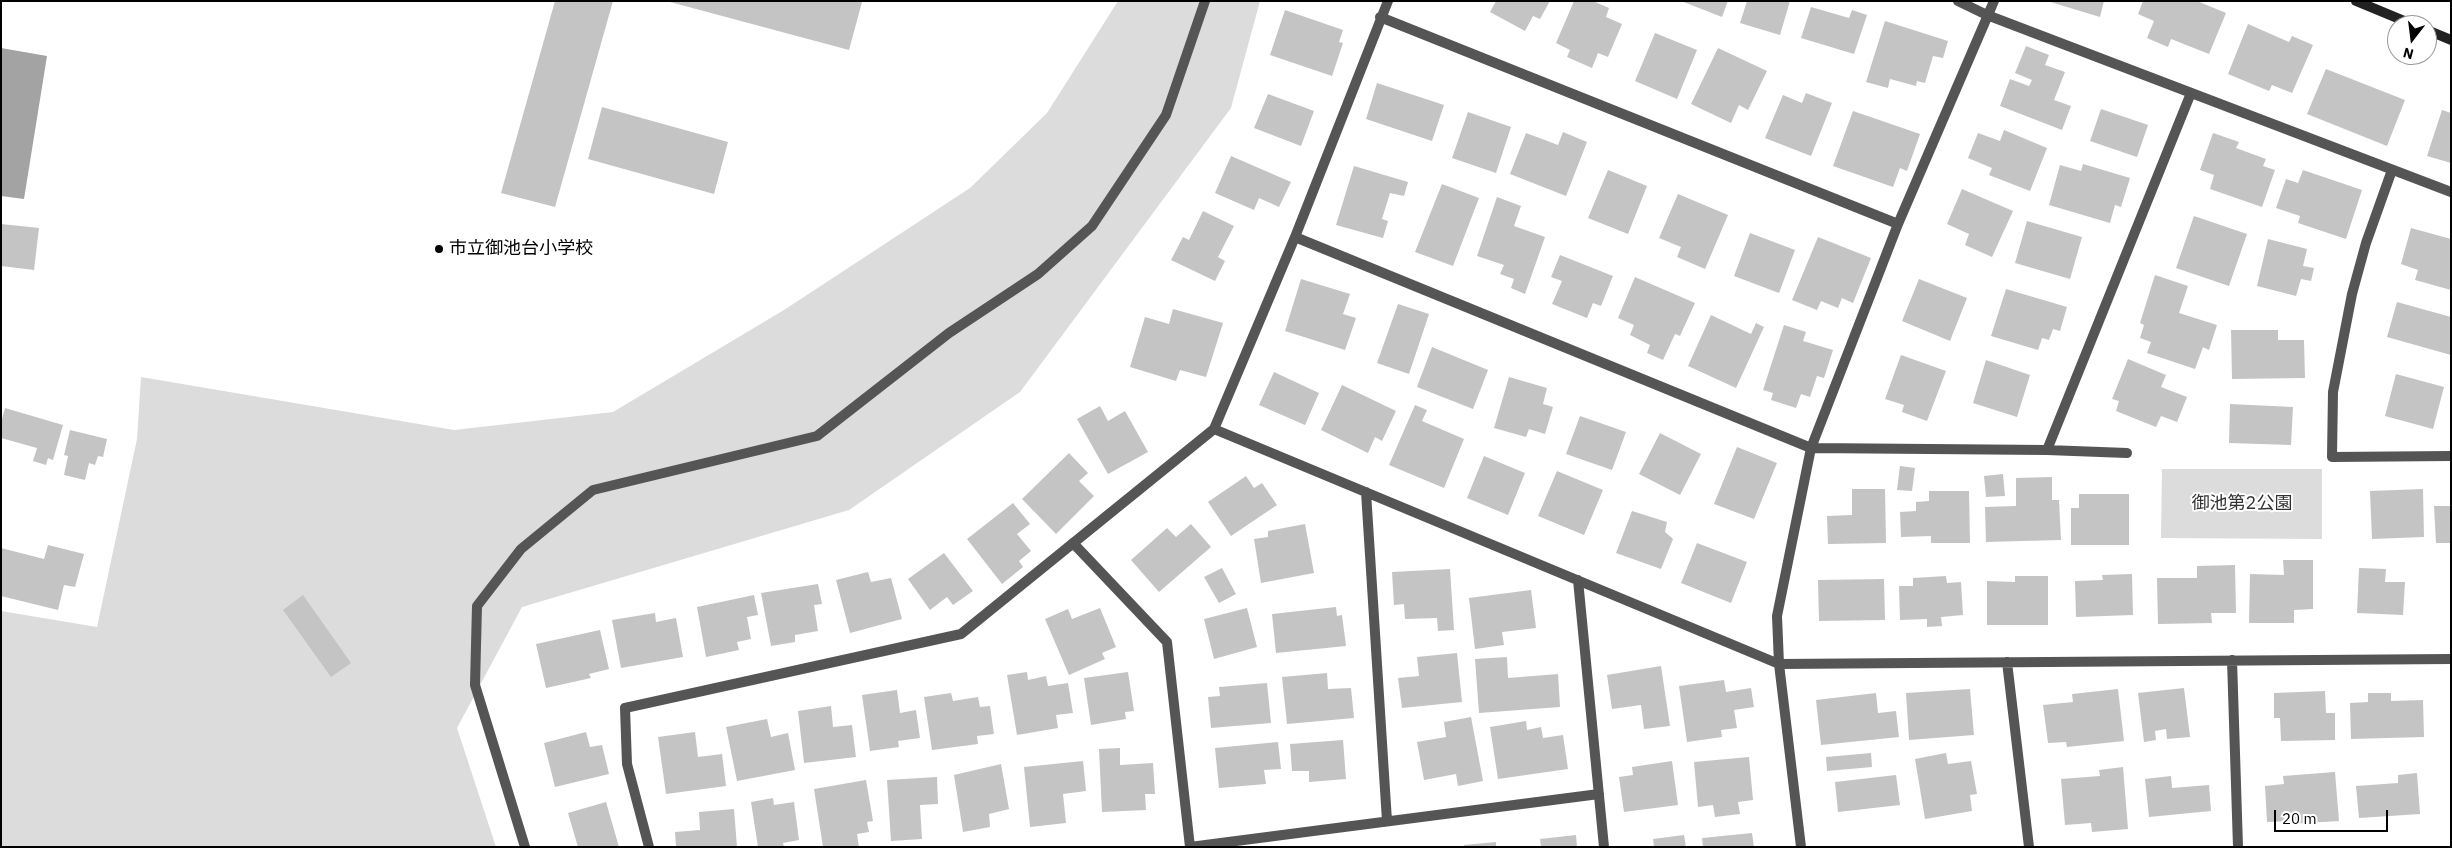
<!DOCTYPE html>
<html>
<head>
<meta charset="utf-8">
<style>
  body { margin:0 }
  #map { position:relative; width:2452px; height:848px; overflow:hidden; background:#fff; font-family:"IBM Plex Sans",sans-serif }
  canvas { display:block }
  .frame { position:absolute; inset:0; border:2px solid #000; pointer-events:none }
  .north { position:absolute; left:2387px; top:15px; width:50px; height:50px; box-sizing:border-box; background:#fff; border:1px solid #999; border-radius:50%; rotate:195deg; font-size:14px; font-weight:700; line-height:20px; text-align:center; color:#000 }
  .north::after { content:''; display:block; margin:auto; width:18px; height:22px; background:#000; clip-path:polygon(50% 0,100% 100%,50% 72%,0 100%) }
  .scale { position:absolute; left:2274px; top:810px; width:114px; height:22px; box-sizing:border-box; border:2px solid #000; border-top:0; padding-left:6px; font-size:15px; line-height:18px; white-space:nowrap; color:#000; -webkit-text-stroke:4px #fff; paint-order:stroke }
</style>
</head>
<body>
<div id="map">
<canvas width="2452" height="848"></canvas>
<div class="frame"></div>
<div class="north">N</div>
<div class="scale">20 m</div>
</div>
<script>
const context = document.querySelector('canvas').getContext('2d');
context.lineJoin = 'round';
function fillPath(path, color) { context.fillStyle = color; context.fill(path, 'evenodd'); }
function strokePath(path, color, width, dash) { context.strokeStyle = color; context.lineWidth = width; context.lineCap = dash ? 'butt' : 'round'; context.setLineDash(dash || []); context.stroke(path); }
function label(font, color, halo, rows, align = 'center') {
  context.font = font + ' "IBM Plex Sans","Noto Sans JP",sans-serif'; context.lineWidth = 4; context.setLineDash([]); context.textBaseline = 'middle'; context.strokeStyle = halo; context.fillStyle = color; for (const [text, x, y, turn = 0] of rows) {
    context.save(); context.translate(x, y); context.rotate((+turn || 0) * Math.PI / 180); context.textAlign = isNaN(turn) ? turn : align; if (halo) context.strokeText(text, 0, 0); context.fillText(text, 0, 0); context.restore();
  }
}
fillPath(new Path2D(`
  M1118,1H1260L1231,108L1020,392L849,510L522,607L457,728L496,847H1V611L97,627L137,439L141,377L454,430L613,412L784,310L970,188L1047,113Z
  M2162,469H2322V539L2161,538Z`), '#dcdcdc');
fillPath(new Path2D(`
  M1,48L47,56L24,199L1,196Z`), '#a3a3a3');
fillPath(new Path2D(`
  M555,1H613L555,207L501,193Z
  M857,1L862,2L849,50L670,2Z
  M1496,1H1550L1540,19L1533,16L1525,31L1490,12Z
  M1574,1H1593L1609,8L1606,17L1622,24L1608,57L1598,53L1592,68L1567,57L1570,50L1556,43Z
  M1681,1H1728L1722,17Z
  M1747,1H1790L1780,35L1740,23Z
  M2047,1H2104L2100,17Z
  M2143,1H2197L2226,13L2209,54L2171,39L2168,47L2147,38L2154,21L2138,14Z
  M1811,7L1849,18L1852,10L1867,15L1854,54L1801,38Z
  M1285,10L1343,30L1339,42L1343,43L1332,76L1270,55Z
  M1885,21L1948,41L1943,58L1933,56L1925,83L1917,81L1916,86L1890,79L1888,88L1866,82Z
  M2248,24L2289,42L2292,36L2313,45L2292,93L2272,85L2269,91L2228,74Z
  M1655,33L1697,50L1677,99L1635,81Z
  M2026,46L2049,55L2045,65L2065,72L2054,100L2071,106L2062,130L2000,106L2010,79L2029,86L2032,80L2015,73Z
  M1718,48L1767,71L1748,110L1739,105L1731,123L1691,104Z
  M2326,69L2405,100L2387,146L2307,114Z
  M1377,83L1444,105L1432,141L1366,119Z
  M1806,93L1832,103L1811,156L1765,138L1783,95L1802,103Z
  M1268,94L1314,111L1301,146L1254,128Z
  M602,107L728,142L714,194L588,159Z
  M2101,109L2148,125L2137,157L2090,141Z
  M2442,110L2451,113V163L2427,156Z
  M1853,111L1920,134L1907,171L1900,168L1893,187L1833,166Z
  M1468,112L1511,127L1496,173L1452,158Z
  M2004,130L2047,148L2030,191L1989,175L1992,168L1968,158L1978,133L2000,141Z
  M1563,132L1587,142L1566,196L1510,174L1526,133L1558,145Z
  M2213,133L2239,142L2236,148L2266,159L2263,166L2275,170L2262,207L2210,189L2214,175L2200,170Z
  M1231,156L1291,182L1279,207L1259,198L1254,210L1215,193Z
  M2083,164L2130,178L2121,207L2115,205L2110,223L2049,205L2060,165L2081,171Z
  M1354,166L1408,182L1404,196L1390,193L1382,219L1388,221L1383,238L1336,225Z
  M1608,170L1647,186L1628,234L1588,218Z
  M2303,170L2362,190L2346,239L2298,223L2300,216L2276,208L2286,179L2298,183Z
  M1442,184L1479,198L1453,266L1415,252Z
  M1962,189L2013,211L1992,257L1965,245L1969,234L1947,224Z
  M1678,194L1728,215L1705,269L1677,257L1681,247L1659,238Z
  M1497,197L1521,206L1514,226L1545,237L1525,294L1511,288L1514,279L1500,274L1504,265L1477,256Z
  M1203,211L1234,226L1218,257L1225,261L1215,281L1171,260L1183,237L1189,240Z
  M2194,216L2247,234L2229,286L2176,268Z
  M2027,221L2082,237L2070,279L2015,263Z
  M1,224L39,228L34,270L1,266Z
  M2411,228L2451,239V290L2415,280L2418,270L2401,264Z
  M1750,233L1795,250L1779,293L1734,276Z
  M1818,237L1871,258L1853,303L1842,298L1838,308L1821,301L1817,310L1792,300Z
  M2268,239L2307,249L2303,266L2314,268L2311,281L2301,279L2296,296L2257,286Z
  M1560,255L1613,276L1601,306L1593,303L1587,318L1552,304L1562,281L1551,277Z
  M2155,275L2188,286L2179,313L2217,325L2209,350L2203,347L2195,369L2147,353L2151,342L2140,338L2144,325L2140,323Z
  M1635,277L1695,303L1680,336L1675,334L1663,360L1647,353L1650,345L1630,335L1634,325L1618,318Z
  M1301,279L1350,294L1343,314L1356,318L1345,350L1285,331Z
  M1919,279L1967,298L1950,341L1902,321Z
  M2006,289L2067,307L2060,331L2053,329L2049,340L2042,338L2038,350L1991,336Z
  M2397,302L2451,317V355L2387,337Z
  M1398,304L1429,314L1409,374L1377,363Z
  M1173,309L1223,323L1206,377L1180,370L1176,381L1130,367L1145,317L1169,324Z
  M1711,315L1751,334L1756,323L1764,327L1736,388L1688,366Z
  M1784,325L1806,332L1803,341L1833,350L1824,378L1817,376L1810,397L1801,394L1796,408L1771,400L1773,393L1763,390Z
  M2231,330H2278V340H2304L2305,378L2232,379Z
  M1432,347L1488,370L1473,409L1417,387Z
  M1901,355L1946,371L1927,421L1902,412L1904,405L1885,399Z
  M2128,359L2166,375L2161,387L2187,397L2177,422L2161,416L2156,427L2116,411L2119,401L2112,399Z
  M1986,360L2030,375L2017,417L1973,403Z
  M1274,372L1319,393L1305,425L1259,405Z
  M2396,374L2444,387L2433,429L2385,416Z
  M1509,377L1547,388L1543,404L1553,407L1545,434L1529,429L1526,437L1494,428Z
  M1342,385L1396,411L1382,441L1375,437L1368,453L1321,430Z
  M2230,404L2293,407L2291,445L2229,443Z
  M1415,405L1427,410L1422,421L1464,439L1444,488L1389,465Z
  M1100,406L1108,421L1125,411L1148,452L1108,474L1077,419Z
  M5,408L63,425L53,460L48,458L46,465L33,461L37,448L1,438V423Z
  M1580,416L1626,432L1612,470L1566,454Z
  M70,430L107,439L103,457L98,456L95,465L89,463L85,480L64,475L68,456L64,455Z
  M1660,433L1701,454L1680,495L1639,474Z
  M1737,447L1777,463L1754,519L1714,504Z
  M1069,453L1088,473L1079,481L1094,496L1056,534L1022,499Z
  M1484,456L1525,473L1508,515L1467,498Z
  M1900,466L1915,468L1912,491L1897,490Z
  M1557,471L1603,490L1584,535L1538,516Z
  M2003,474L2005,496L1986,497L1984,476Z
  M1246,476L1254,488L1262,483L1277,505L1231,536L1208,502Z
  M2052,477V500H2059L2061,540L1986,542L1985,507L2016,506V478Z
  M1852,489H1885L1886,543L1828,544L1827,516L1852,515Z
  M2423,489L2424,537L2372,539L2370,491Z
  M1929,491H1969L1970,543H1931V536L1901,537L1900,512L1916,511V502L1929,501Z
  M2079,494H2129V545H2071V508H2079Z
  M1013,503L1030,524L1017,534L1031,551L1019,561L1023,567L1002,584L967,539Z
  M2434,506H2451V543H2436Z
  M1632,511L1667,522L1665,532L1673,539L1661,569L1616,553Z
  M1191,524L1211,547L1159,592L1131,560L1167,528L1176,537Z
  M1305,524L1314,573L1261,583L1254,539L1268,537V531Z
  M1697,543L1747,562L1731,603L1681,583Z
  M48,545L84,554L75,587L64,585L58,610L1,596V548L44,559Z
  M944,553L973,591L953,605L947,597L930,610L908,579Z
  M2283,560H2313V609L2294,610V623H2249L2250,574L2284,575Z
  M2235,565L2236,613H2211L2212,623L2158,624L2157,578H2197V566Z
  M1222,568L1236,594L1219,603L1204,577Z
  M2359,568L2386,569L2385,582H2405L2403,615L2357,613Z
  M1450,569L1454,630L1438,631L1437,618L1405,619L1404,604L1394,605L1392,572Z
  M868,572L871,582L891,578L902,619L850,633L836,580Z
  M2132,574L2133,615L2076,617L2075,581L2103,580L2102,575Z
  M1946,576L1947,583L1961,582L1963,615L1941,617L1942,626L1927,627V619L1900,620L1899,586H1913V578Z
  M2015,576H2048V625H1987V581L2015,582Z
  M1884,579L1885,620L1819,621L1818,580Z
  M818,584L822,604L814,605L818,631L795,635V642L771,646L761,593Z
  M1531,590L1536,628L1502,632L1504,645L1475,649L1469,598Z
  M303,595L351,663L331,677L283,610Z
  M754,595L758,615L747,617L751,639L737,642L739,650L706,657L697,607Z
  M1336,607L1337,616L1342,615L1346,646L1276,653L1272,614Z
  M1100,608L1116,647L1102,653L1105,659L1069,675L1045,619L1068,609L1072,619Z
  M1247,608L1257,647L1214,659L1204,619Z
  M655,613L656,622L676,618L683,657L621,668L612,620Z
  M600,630L609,669L589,674L591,678L546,688L536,644Z
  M1457,653L1462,702L1402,708L1398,678L1419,676L1417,657Z
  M1507,657L1508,678L1558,674L1560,707L1479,713L1475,659Z
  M1661,666L1670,726L1644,729L1641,705L1612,709L1607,675Z
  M1027,672L1028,680L1046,676L1048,686L1068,683L1073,713L1056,715L1058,728L1017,735L1007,675Z
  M1128,672L1134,711L1125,712L1126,719L1091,725L1084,678Z
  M1327,673L1328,689L1351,688L1354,718L1287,724L1282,677Z
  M1724,680L1726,692L1751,688L1754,707L1734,710L1737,728L1721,730L1722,737L1687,742L1679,686Z
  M1267,683L1271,723L1211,728L1208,697L1220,696L1219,687Z
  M2184,688L2190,737L2167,739L2166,729L2155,731L2156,740L2144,742L2138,693Z
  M1970,689L1974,735L1909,740L1906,693Z
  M2118,689L2124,741L2067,747L2066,742L2048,743L2043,705L2073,702L2072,694Z
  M897,690L900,713L916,710L920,738L898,741L899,747L870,751L862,695Z
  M2325,691L2326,713H2335V740L2281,741L2280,718H2274V693Z
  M951,693L953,701L978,697L980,707L990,706L994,734L977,736L978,744L932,750L924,697Z
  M1876,693L1878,713L1896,711L1899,737L1821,745L1816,700Z
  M2368,693H2391V701L2423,700L2424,737L2351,739L2350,703L2368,702Z
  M831,706L833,727L852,725L856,757L804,763L798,711Z
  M1471,717L1483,781L1458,786L1456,774L1424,780L1417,742L1446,737L1444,722Z
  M767,719L771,737L788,733L795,770L737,781L726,727Z
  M1526,721L1527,730L1541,727L1543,738L1563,735L1568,769L1498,779L1490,727Z
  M586,732L590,747L602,745L609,774L555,787L544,743Z
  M695,732L698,757L722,754L726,786L666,794L658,737Z
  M1343,740L1346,779L1309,782V771H1292L1290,744Z
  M1278,742L1281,769L1264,770L1266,784L1219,788L1215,748Z
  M1120,748V765L1153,763L1155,794H1145L1146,810L1102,812L1099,749Z
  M1871,753L1872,767L1827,771L1826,757Z
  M1946,753L1948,764L1971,761L1977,794L1970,795L1972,811L1925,819L1915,759Z
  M1749,757L1753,800L1738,802L1740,814L1715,817L1713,805L1698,807L1694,762Z
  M1083,761L1086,791L1063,794L1066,823L1030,827L1024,767Z
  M1672,761L1678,805L1624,812L1619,777L1633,775L1632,767Z
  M1001,764L1009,809L989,814L990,827L963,832L954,775Z
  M2123,767L2128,829L2092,832L2091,823L2065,825L2061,779L2100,776L2099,770Z
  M2335,772L2339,821L2290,824V821L2267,822L2265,786L2284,784L2283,776Z
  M2417,773L2420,814L2359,818L2356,786L2398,783V775Z
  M1896,775L1900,805L1838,812L1835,782Z
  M2171,776L2172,788L2209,785L2211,811L2149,817L2145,779Z
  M937,777L938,804L920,805L922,839L891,841L887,780Z
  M866,780L873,821L867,822L869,832L857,834L859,847H823L814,789Z
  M773,798L774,805L794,802L799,840L783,843L784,847H758L751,802Z
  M606,802L619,847H578L568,813Z
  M734,809L737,847H676L675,832L700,830L699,812Z
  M1752,833L1754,847H1703L1702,838Z
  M1576,835L1577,847H1541L1540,839Z
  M1684,835L1686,847H1654L1653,839Z
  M1496,842V847H1464V845Z`), '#c4c4c4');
strokePath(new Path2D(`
  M1958,1L1987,15L2451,192
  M1380,17L1898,224
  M2392,170L2366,243L2352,294L2333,392L2332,457L2451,456
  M1295,237L1811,448L2047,450L2127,453
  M1214,429L1779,664L2451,659
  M2047,450L2191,93
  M1366,492L1387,821
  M1073,543L1167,642L1190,847L1599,794
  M1578,580L1604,847
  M2232,660L2238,847
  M2007,662L2029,847
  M525,847L475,685L477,606L521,549L593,490L817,436L949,333L1038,274L1092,226L1166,115L1205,1
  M649,847L627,764L625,708L961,634L1214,429L1295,237L1388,1
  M1801,847L1779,664L1777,616L1811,448L1898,224L1994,1`), '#555', 10);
strokePath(new Path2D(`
  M2356,1L2414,25
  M2427,30L2451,40`), '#222', 10);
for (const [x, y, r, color] of [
  [439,249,5,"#000"]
]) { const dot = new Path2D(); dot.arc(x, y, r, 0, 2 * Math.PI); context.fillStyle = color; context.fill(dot); strokePath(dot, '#fff', 2); }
label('18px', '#000', '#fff', [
  ["市立御池台小学校",449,249]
], 'left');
label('18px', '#333', '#fff', [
  ["御池第2公園",2242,504]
]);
</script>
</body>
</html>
